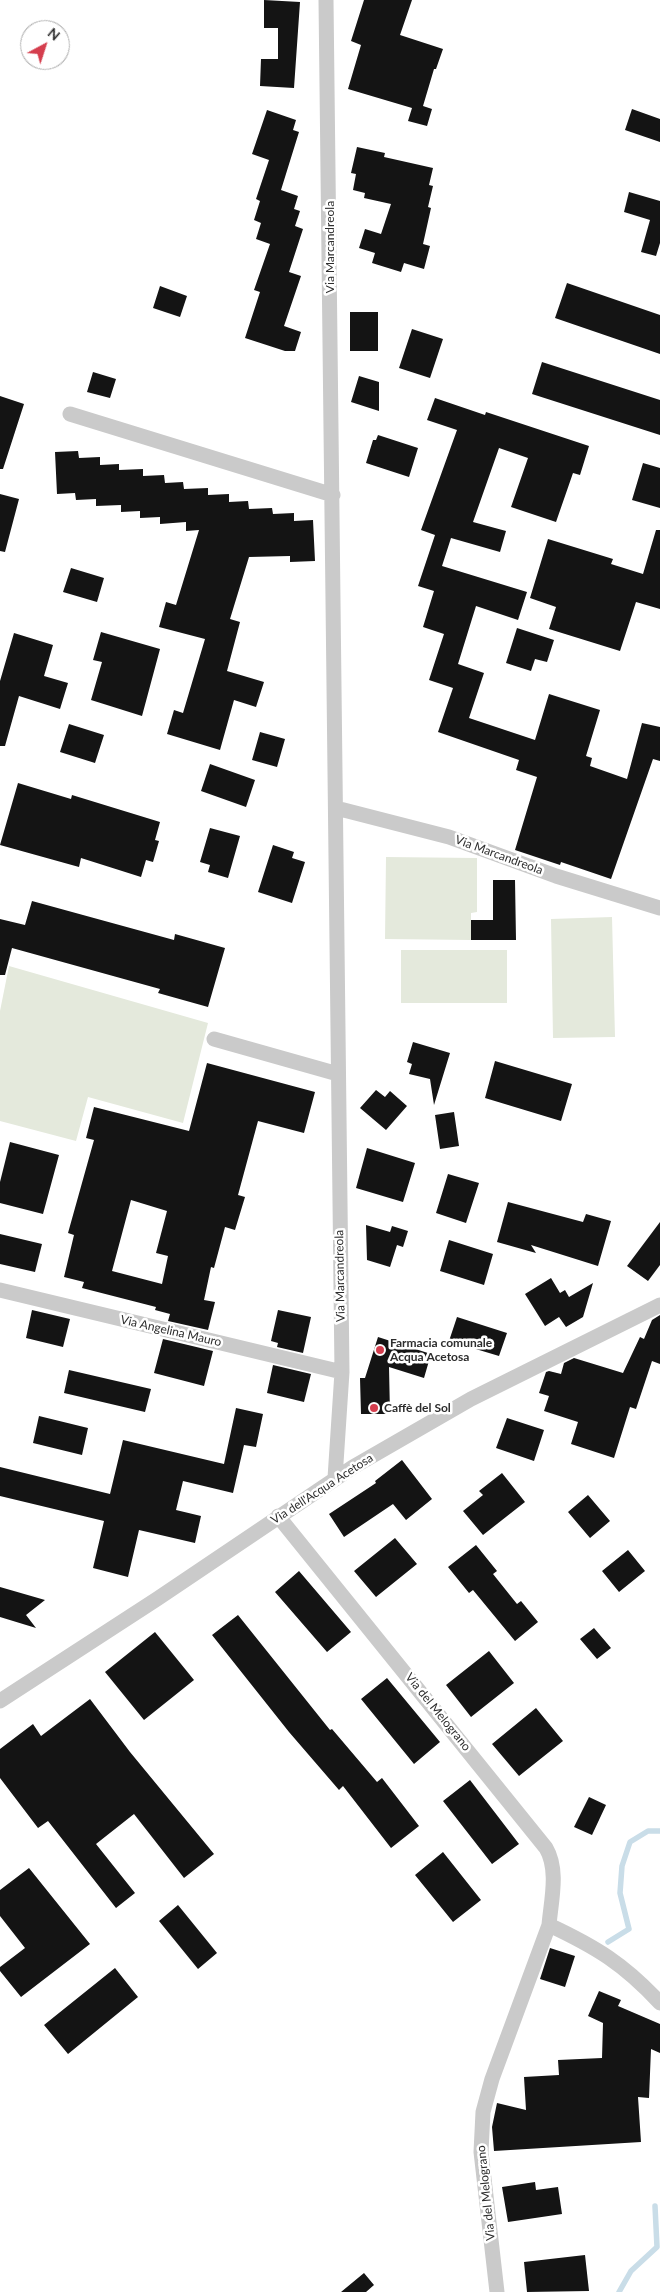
<!DOCTYPE html>
<html>
<head>
<meta charset="utf-8">
<style>
  body { margin:0 }
  #map { position:relative; width:660px; height:2292px; overflow:hidden; background:#fff; font-family:Lato,sans-serif }
  canvas { display:block }
  .north { position:absolute; left:20px; top:20px; width:50px; height:50px; box-sizing:border-box; background:#fff; border:1px solid #ababab; border-radius:50%; rotate:40deg; font-size:14px; font-weight:700; line-height:20px; text-align:center; color:#2d2d2d }
  .north::after { content:''; display:block; margin:auto; width:18px; height:22px; background:#d53e4e; clip-path:polygon(50% 0,100% 100%,50% 72%,0 100%) }
</style>
</head>
<body>
<div id="map">
<canvas width="660" height="2292"></canvas>
<div class="north">N</div>
</div>
<script>
const context = document.querySelector('canvas').getContext('2d');
context.lineJoin = 'round';
function fillPath(path, color) { context.fillStyle = color; context.fill(path, 'evenodd'); }
function strokePath(path, color, width, dash) { context.strokeStyle = color; context.lineWidth = width; context.lineCap = dash ? 'butt' : 'round'; context.setLineDash(dash || []); context.stroke(path); }
function label(font, color, halo, rows, align = 'center') {
  context.font = font + ' Lato,sans-serif'; context.lineWidth = 5; context.setLineDash([]); context.textBaseline = 'middle'; context.strokeStyle = halo; context.fillStyle = color; for (const [text, x, y, turn = 0] of rows) {
    context.save(); context.translate(x, y); context.rotate((+turn || 0) * Math.PI / 180); context.textAlign = isNaN(turn) ? turn : align; if (halo) context.strokeText(text, 0, 0); context.fillText(text, 0, 0); context.restore();
  }
}
fillPath(new Path2D(`
  M386,857L477,858V912L471,913V940L385,939Z
  M612,917L615,1037L553,1038L551,919Z
  M401,950H507V1003H401Z
  M9,966L208,1023L183,1123L88,1097L76,1141L0,1121V1011Z`), '#e4e9dc');
strokePath(new Path2D(`
  M608,1942L629,1929L620,1893L622,1866L630,1842L648,1831H660
  M619,2292L631,2271L657,2247L655,2206`), '#c9dde8', 5.5);
fillPath(new Path2D(`
  M264,0L300,2L294,88L260,86L261,59H278V28H264Z
  M364,0H412L400,35L443,49L436,69H434L423,106L432,109L427,126L408,121L412,108L348,89L361,45L351,41Z
  M632,109L660,119V142L625,130Z
  M267,110L296,120L293,130L299,132L281,190L298,196L294,209L300,211L295,226L303,229L289,272L301,276L284,326L301,332L295,351H285L245,338L260,292L254,290L270,244L256,239L261,223L254,220L260,201L256,199L269,160L252,154Z
  M357,147L385,153L384,157L433,168L429,185L433,186L428,207L431,208L423,244L430,246L424,269L404,263L401,272L372,263L375,253L359,248L365,229L381,234L391,204L364,198L365,193L353,190L356,174L351,173Z
  M629,192L660,201V243L656,256L641,252L650,220L624,212Z
  M567,283L660,315V354L555,318Z
  M160,286L187,296L180,317L153,308Z
  M350,312H378V351H350Z
  M412,329L443,339L430,378L399,368Z
  M542,362L660,400V435L532,394Z
  M93,372L116,379L110,398L87,392Z
  M359,376L379,382V411L351,402Z
  M0,396L24,404L3,469H0Z
  M435,398L485,415L486,412L589,446L580,475L573,473L556,522L511,507L528,458L499,448L473,522L506,531L500,552L451,538L442,566L527,592L518,620L476,606L458,664L484,673L469,718L535,740L549,694L600,710L586,756L592,758L590,766L627,779L642,723L660,727V761L653,759L611,879L561,862L560,865L515,850L537,777L516,770L519,760L438,732L453,688L429,680L444,634L423,627L434,591L418,586L435,535L421,530L457,430L427,420Z
  M378,435L418,448L409,477L366,463L373,440H376Z
  M78,451L79,458L100,457V465L119,464V470L143,469V476L164,475L165,483L183,482L184,489L208,488V495L229,494V502L248,501L249,509L272,508L273,514L294,513V521L313,520L315,561L290,562V556L249,557L230,619L240,622L227,671L264,682L256,707L234,700L220,750L167,734L174,710L183,713L205,639L159,627L166,602L176,605L199,530L186,531V522L160,524V517L140,518V511L121,512V505L96,506V499L76,500L75,493L57,494L55,452Z
  M643,463L660,468V508L632,500Z
  M0,494L19,499L5,552L0,551Z
  M656,530H660V609L636,602L620,651L549,629L556,607L530,598L548,539L613,559L611,564L643,574Z
  M71,568L104,578L97,602L63,592Z
  M517,628L554,640L547,662L535,659L531,671L506,663Z
  M101,632L160,649L142,716L91,700L102,662L93,660Z
  M14,633L53,645L44,676L68,683L60,709L19,696L5,746H0V681Z
  M69,724L104,735L95,763L60,752Z
  M260,732L285,739L277,767L252,760Z
  M210,764L255,780L246,807L201,791Z
  M18,783L71,799L72,795L160,822L155,840L159,841L153,862L146,860L141,877L81,858L79,867L0,845Z
  M210,828L240,836L228,878L208,872L210,865L200,862Z
  M273,845L294,852L292,858L305,862L292,903L258,892Z
  M493,880H515L516,940H471V920H493Z
  M32,901L174,940L175,934L225,948L208,1007L158,993L160,989L12,948L5,975H0V919L25,925Z
  M413,1042L450,1053L434,1105L430,1079L409,1074L412,1064L407,1062Z
  M495,1061L572,1084L561,1121L485,1098Z
  M207,1063L315,1092L304,1133L258,1121L238,1195L245,1197L235,1230L225,1227L214,1268L211,1267L204,1300L215,1302L208,1330L168,1321L170,1314L155,1310L156,1307L82,1288L84,1282L64,1277L74,1235L68,1233L94,1140L86,1138L94,1107L189,1131ZM131,1200L167,1211L156,1253L168,1256L162,1284L112,1271Z
  M376,1090L385,1097L390,1091L407,1106L386,1130L360,1108Z
  M454,1112L459,1146L440,1149L435,1115Z
  M10,1142L59,1155L43,1214L0,1203V1182Z
  M367,1148L415,1163L403,1202L356,1188Z
  M448,1174L479,1183L466,1223L436,1213Z
  M508,1202L583,1222L586,1214L611,1221L598,1266L531,1245L536,1253L497,1242Z
  M660,1222V1265L648,1281L627,1266Z
  M366,1225L390,1232L392,1226L408,1231L403,1247L397,1245L390,1267L367,1260Z
  M0,1234L42,1244L35,1272L0,1264Z
  M449,1240L493,1254L484,1285L440,1271Z
  M551,1278L560,1293L565,1290L569,1297L593,1283L583,1317L566,1327L559,1317L545,1326L525,1294Z
  M32,1310L70,1319L63,1347L26,1338Z
  M278,1310L311,1317L303,1353L277,1347L278,1343L271,1341Z
  M660,1315V1364L652,1361L636,1409L630,1407L614,1458L571,1444L578,1422L544,1411L549,1396L539,1393L546,1372L549,1371L561,1374L564,1363L574,1358L623,1373L640,1337L644,1339L652,1320Z
  M457,1317L507,1333L499,1356L449,1341Z
  M378,1337L431,1354L424,1378L389,1367L390,1414H361L360,1378H365Z
  M163,1339L213,1351L204,1386L154,1373Z
  M273,1365L311,1374L304,1402L267,1393Z
  M69,1370L151,1389L145,1412L64,1393Z
  M236,1408L263,1414L256,1447L244,1445L233,1493L183,1481L176,1510L201,1516L195,1543L139,1530L128,1577L93,1568L104,1521L0,1496V1467L110,1494L123,1440L224,1464Z
  M39,1416L88,1428L82,1455L33,1443Z
  M507,1418L544,1430L534,1461L496,1448Z
  M402,1460L432,1499L406,1520L393,1504L344,1537L329,1514L376,1483L375,1481Z
  M502,1473L525,1502L483,1535L463,1511L483,1495L479,1491Z
  M588,1495L610,1521L590,1538L568,1512Z
  M395,1538L417,1564L376,1597L354,1571Z
  M476,1545L497,1571L493,1574L517,1604L521,1601L538,1622L515,1641L473,1590L469,1593L448,1567Z
  M628,1550L645,1571L619,1592L602,1571Z
  M299,1571L351,1632L327,1652L275,1592Z
  M0,1587L45,1600L26,1615L36,1628L0,1617Z
  M238,1615L330,1730L332,1729L377,1782L382,1778L419,1826L391,1848L343,1786L339,1790L289,1732L212,1635Z
  M594,1628L611,1648L597,1659L580,1639Z
  M155,1632L194,1680L144,1720L105,1672Z
  M489,1651L514,1683L471,1717L446,1685Z
  M387,1678L440,1742L414,1764L361,1699Z
  M90,1699L130,1752L214,1854L184,1878L134,1814L96,1844L135,1893L116,1908L48,1821L38,1828L0,1778V1749L33,1724L41,1736Z
  M536,1708L563,1741L519,1776L492,1744Z
  M470,1780L519,1844L492,1864L443,1801Z
  M589,1797L606,1805L592,1835L574,1827Z
  M443,1852L481,1900L453,1922L415,1875Z
  M29,1868L90,1944L21,1997L0,1971V1967L25,1948L0,1916V1890Z
  M178,1905L217,1953L198,1969L159,1921Z
  M550,1948L575,1956L565,1987L540,1979Z
  M115,1968L138,1997L68,2054L44,2025Z
  M599,1991L621,2000L618,2006L660,2024V2053L651,2049L649,2098L638,2097L641,2142L494,2151L492,2127L497,2103L526,2110L524,2077L559,2075L558,2060L602,2058L603,2023L588,2016Z
  M535,2182L536,2190L558,2187L562,2214L508,2222L502,2187Z
  M585,2255L589,2291L527,2292L524,2262Z
  M364,2273L374,2285L366,2292H341Z`), '#141414');
strokePath(new Path2D(`
  M326,0L342,1372L335,1478
  M70,414L333,495
  M336,808L449,837L556,876L660,908
  M214,1039L338,1074
  M0,1290L342,1372
  M278,1516L546,1848C559,1870 551,1901 549,1925C596,1947 624,1964 660,2003
  M0,1701L157,1599L353,1467L471,1399L660,1305
  M497,2292L481,2152L483,2112L492,2079L549,1925`), '#cacaca', 15);
for (const [x, y, r, color] of [
  [380,1350,5,"#d53e4e"],
  [374,1408,5,"#d53e4e"]
]) { const dot = new Path2D(); dot.arc(x, y, r, 0, 2 * Math.PI); context.fillStyle = color; context.fill(dot); strokePath(dot, '#fff', 2); }
label('12px', '#2d2d2d', '#fff', [
  ["Via Marcandreola",330,247,-90],
  ["Via Marcandreola",499,855,20],
  ["Via Marcandreola",340,1276,-91],
  ["Via Angelina Mauro",171,1331,13],
  ["Via dell'Acqua Acetosa",322,1489,-33],
  ["Via del Melograno",438,1712,51],
  ["Via del Melograno",486,2193,-96]
]);
label('bold 12px', '#2d2d2d', '#fff', [
  ["Farmacia comunale",390,1343],
  ["Acqua Acetosa",390,1357],
  ["Caffè del Sol",384,1408]
], 'left');
</script>
</body>
</html>
